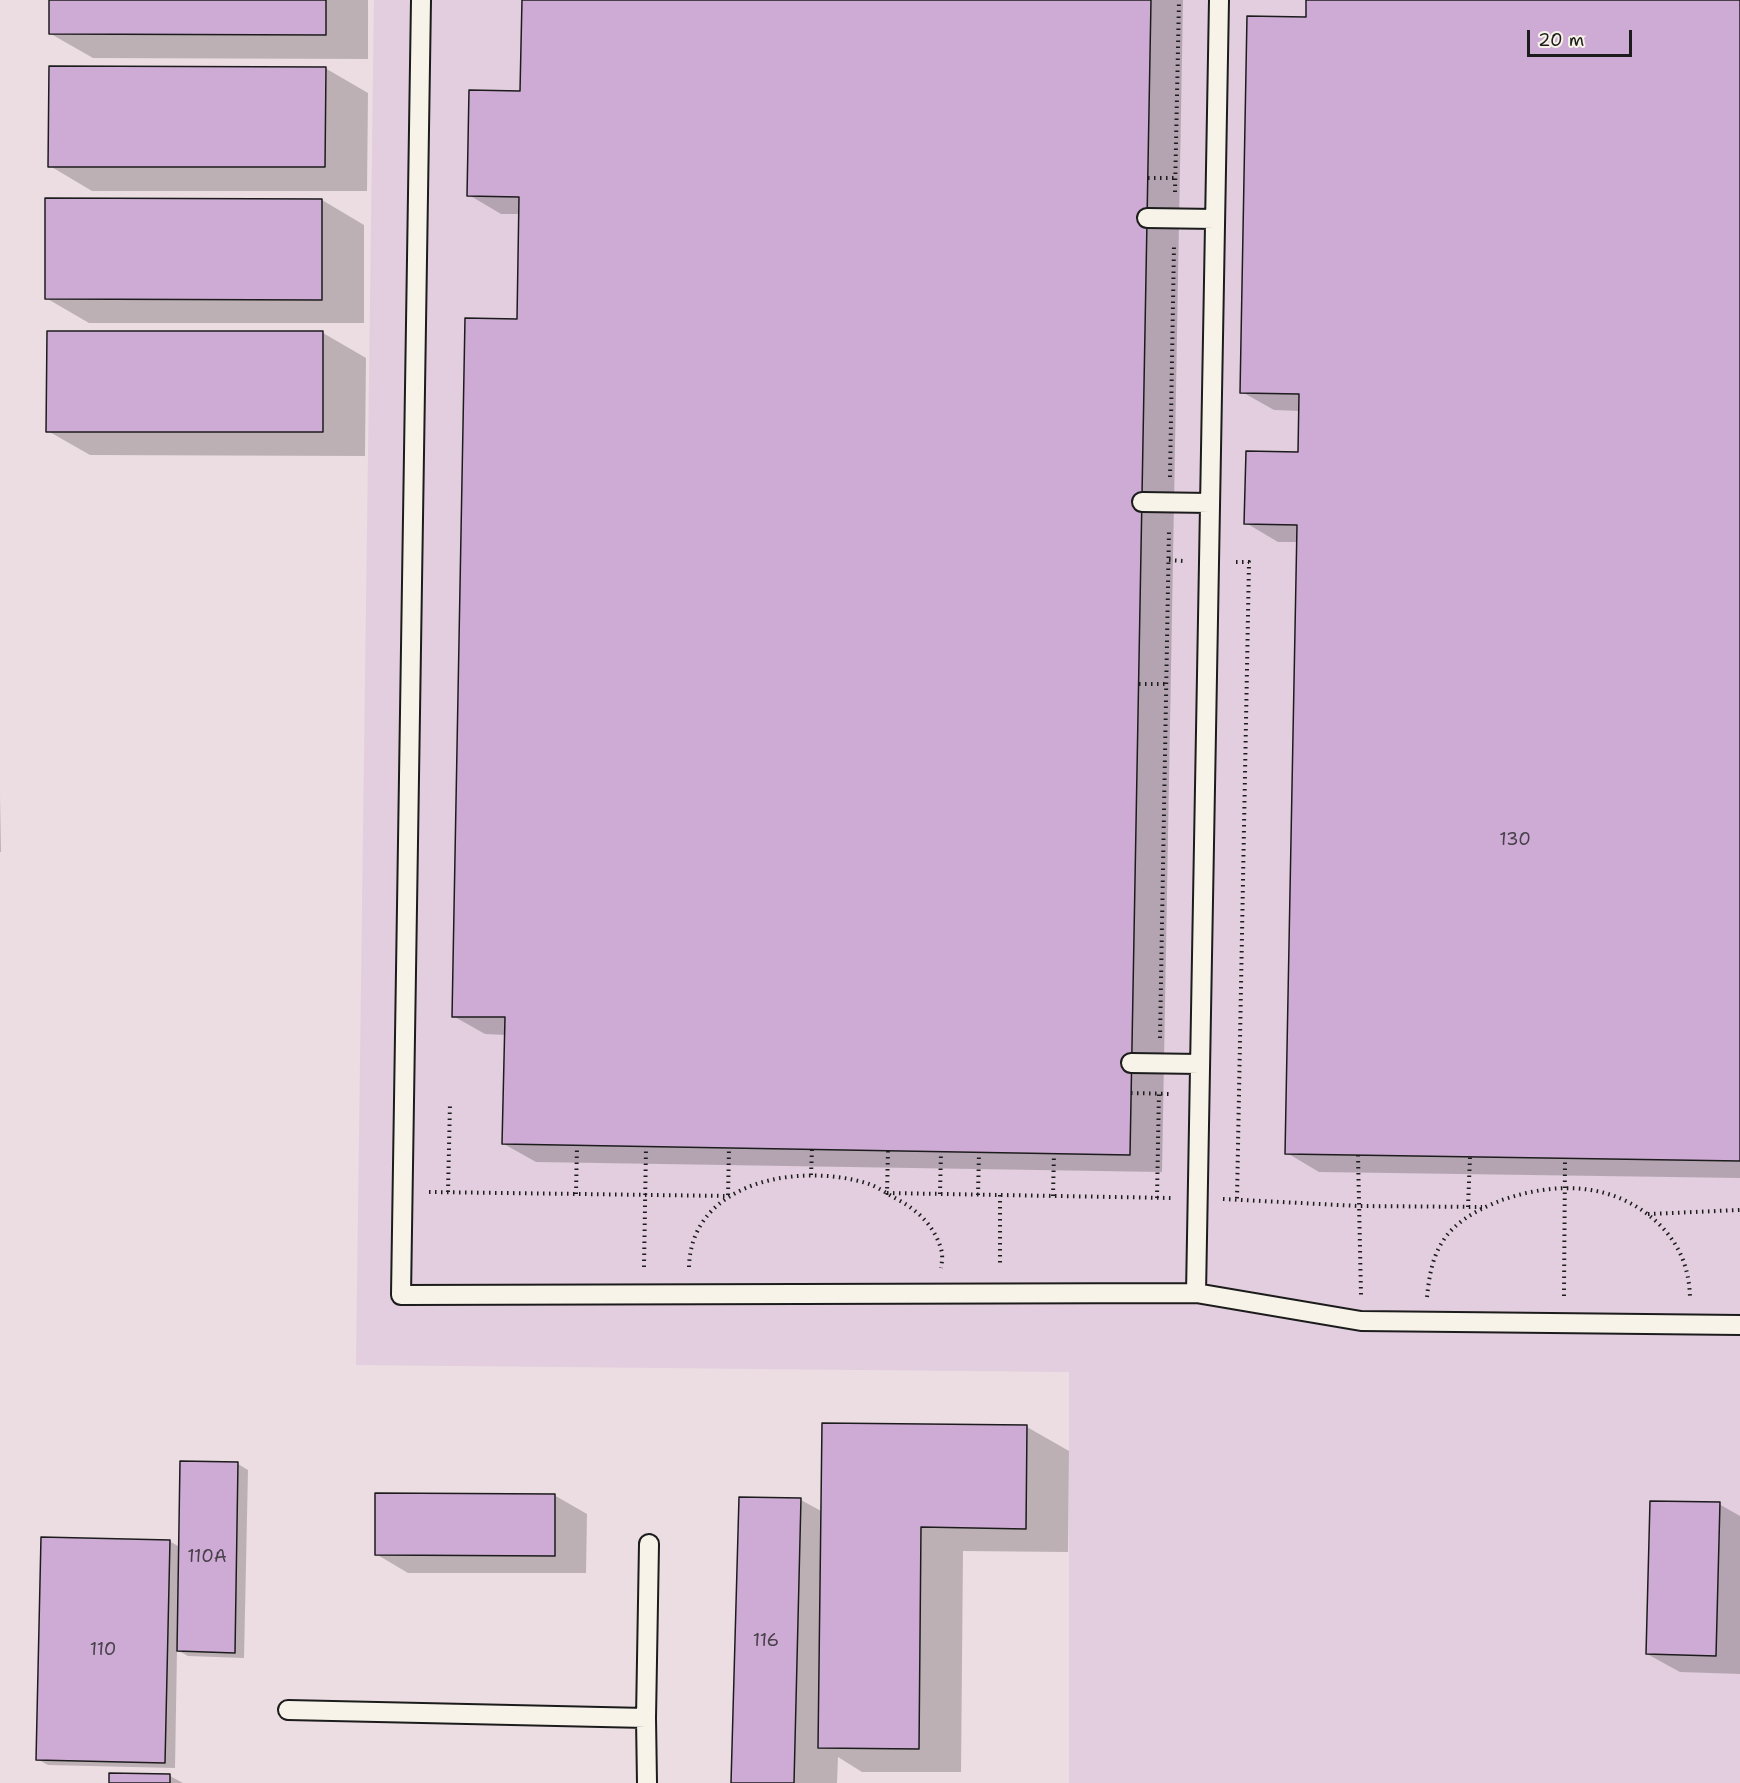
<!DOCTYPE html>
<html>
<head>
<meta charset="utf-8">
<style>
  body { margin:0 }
  #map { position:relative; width:1740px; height:1783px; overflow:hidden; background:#ebdde2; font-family:"Shantell Sans",sans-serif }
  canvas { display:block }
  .scale { position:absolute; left:1527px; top:30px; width:105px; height:27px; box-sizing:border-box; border:3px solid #1c1c1c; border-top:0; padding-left:8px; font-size:18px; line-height:21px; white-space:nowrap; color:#1c1c1c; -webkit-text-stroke:4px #f7f3e8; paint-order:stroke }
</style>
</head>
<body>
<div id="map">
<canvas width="1740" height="1783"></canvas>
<div class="scale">20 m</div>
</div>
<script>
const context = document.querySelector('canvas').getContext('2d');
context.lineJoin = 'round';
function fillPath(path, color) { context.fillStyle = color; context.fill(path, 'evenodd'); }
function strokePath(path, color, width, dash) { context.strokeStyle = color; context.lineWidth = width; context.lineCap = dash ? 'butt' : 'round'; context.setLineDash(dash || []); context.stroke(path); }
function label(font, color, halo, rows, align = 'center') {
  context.font = font + ' "Shantell Sans",sans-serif'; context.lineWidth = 4.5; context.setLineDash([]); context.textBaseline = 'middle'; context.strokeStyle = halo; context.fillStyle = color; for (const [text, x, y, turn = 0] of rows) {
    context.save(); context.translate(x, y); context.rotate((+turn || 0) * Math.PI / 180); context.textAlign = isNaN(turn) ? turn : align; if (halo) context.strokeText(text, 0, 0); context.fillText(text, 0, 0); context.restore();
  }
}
fillPath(new Path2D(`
  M374,0H1740V1783H1069V1372L356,1365Z`), '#e2cede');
fillPath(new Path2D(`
  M51,0H368V59L93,58L51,34Z
  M524,0H1183L1162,1172L536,1162L504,1144L506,1035L485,1034L453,1016L518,320L520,214H501L469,195L522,92Z
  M1308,0H1740V1178L1319,1172L1287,1153L1298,542H1278L1246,523L1299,453L1300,411L1274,410L1242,392L1307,18Z
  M325,68L368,93L367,191H92L50,166Z
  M322,200L364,225V323H89L46,298Z
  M48,332L323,333L366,358L365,456L90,455L48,431Z
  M0,795L1,852H0Z
  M1027,1427L1069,1451L1068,1552L963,1551L961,1772H862L838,1757L837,1783H733L801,1500L823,1512Z
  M238,1464L248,1470L244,1658L188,1656L177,1650L175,1768L48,1765L37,1759L169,1541L180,1547Z
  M554,1495L587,1514L586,1573H408L376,1554Z
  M1719,1504L1740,1516V1674L1680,1672L1647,1654Z
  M110,1774L170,1776L183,1783H110Z`), '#0003');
const building = new Path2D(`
  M49,0H326V35L49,34Z
  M522,0H1151L1130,1155L502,1144L505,1017H452L465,318L517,319L519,197L467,196L469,90L520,91Z
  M1306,0H1740V1161L1285,1154L1297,525L1244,524L1246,451L1298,452L1299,394L1240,393L1247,16L1306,17Z
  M49,66L326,67L325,167H48Z
  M45,198L322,199V300L45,299Z
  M47,331H323V432H46Z
  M822,1423L1027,1425L1026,1529L921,1527L919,1749L818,1748Z
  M180,1461L238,1462L235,1653L177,1651Z
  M375,1493L555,1494V1556L375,1555Z
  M739,1497L801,1498L794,1783H731Z
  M1650,1501L1720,1502L1716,1656L1646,1654Z
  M41,1537L170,1540L165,1763L36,1760Z
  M109,1773L170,1774V1783H109Z`);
fillPath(building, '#ceabd5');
strokePath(building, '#1c1c1c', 1.5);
const service = new Path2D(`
  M421,0L401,1295L1196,1293L1361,1321L1740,1325
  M1147,218L1215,219
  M1142,502L1210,503
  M1131,1063L1200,1064
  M1196,1293L1219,0
  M288,1710L646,1718
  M647,1783L646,1718L649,1544`);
strokePath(service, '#1c1c1c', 22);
strokePath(new Path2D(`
  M1148,178H1176
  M1175,192L1179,0
  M1170,477L1174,245
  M1169,560L1183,561
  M1236,562H1249L1237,1199
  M1139,684H1166
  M1160,1038L1169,529
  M1131,1093L1172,1094
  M888,1151L887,1193L1171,1198
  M1358,1155L1361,1295
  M811,1175L812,1149
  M429,1192L728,1196L729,1148
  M448,1192L450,1103
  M576,1194L577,1146
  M940,1194L941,1152
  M978,1195L979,1152
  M1000,1195V1267
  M1053,1196L1054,1153
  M1157,1198L1159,1090
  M1223,1199L1358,1206L1482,1207
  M1468,1207L1470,1157
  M1648,1214L1740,1210
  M644,1267L646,1147
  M689,1267C691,1180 802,1162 869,1184C877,1187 885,1192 893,1197C915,1208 934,1224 941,1249C943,1255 942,1262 941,1268
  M1564,1296L1565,1158
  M1427,1297C1429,1278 1432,1257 1443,1241C1455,1221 1481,1208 1502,1200C1557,1181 1615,1182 1659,1224C1680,1245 1689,1268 1690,1297`), '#1c1c1c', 4, [1.5, 4.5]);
strokePath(service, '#f7f3e8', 18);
label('18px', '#48404a', null, [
  ["130",1515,840],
  ["110А",207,1557],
  ["116",766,1641],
  ["110",103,1650]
]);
</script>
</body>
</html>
